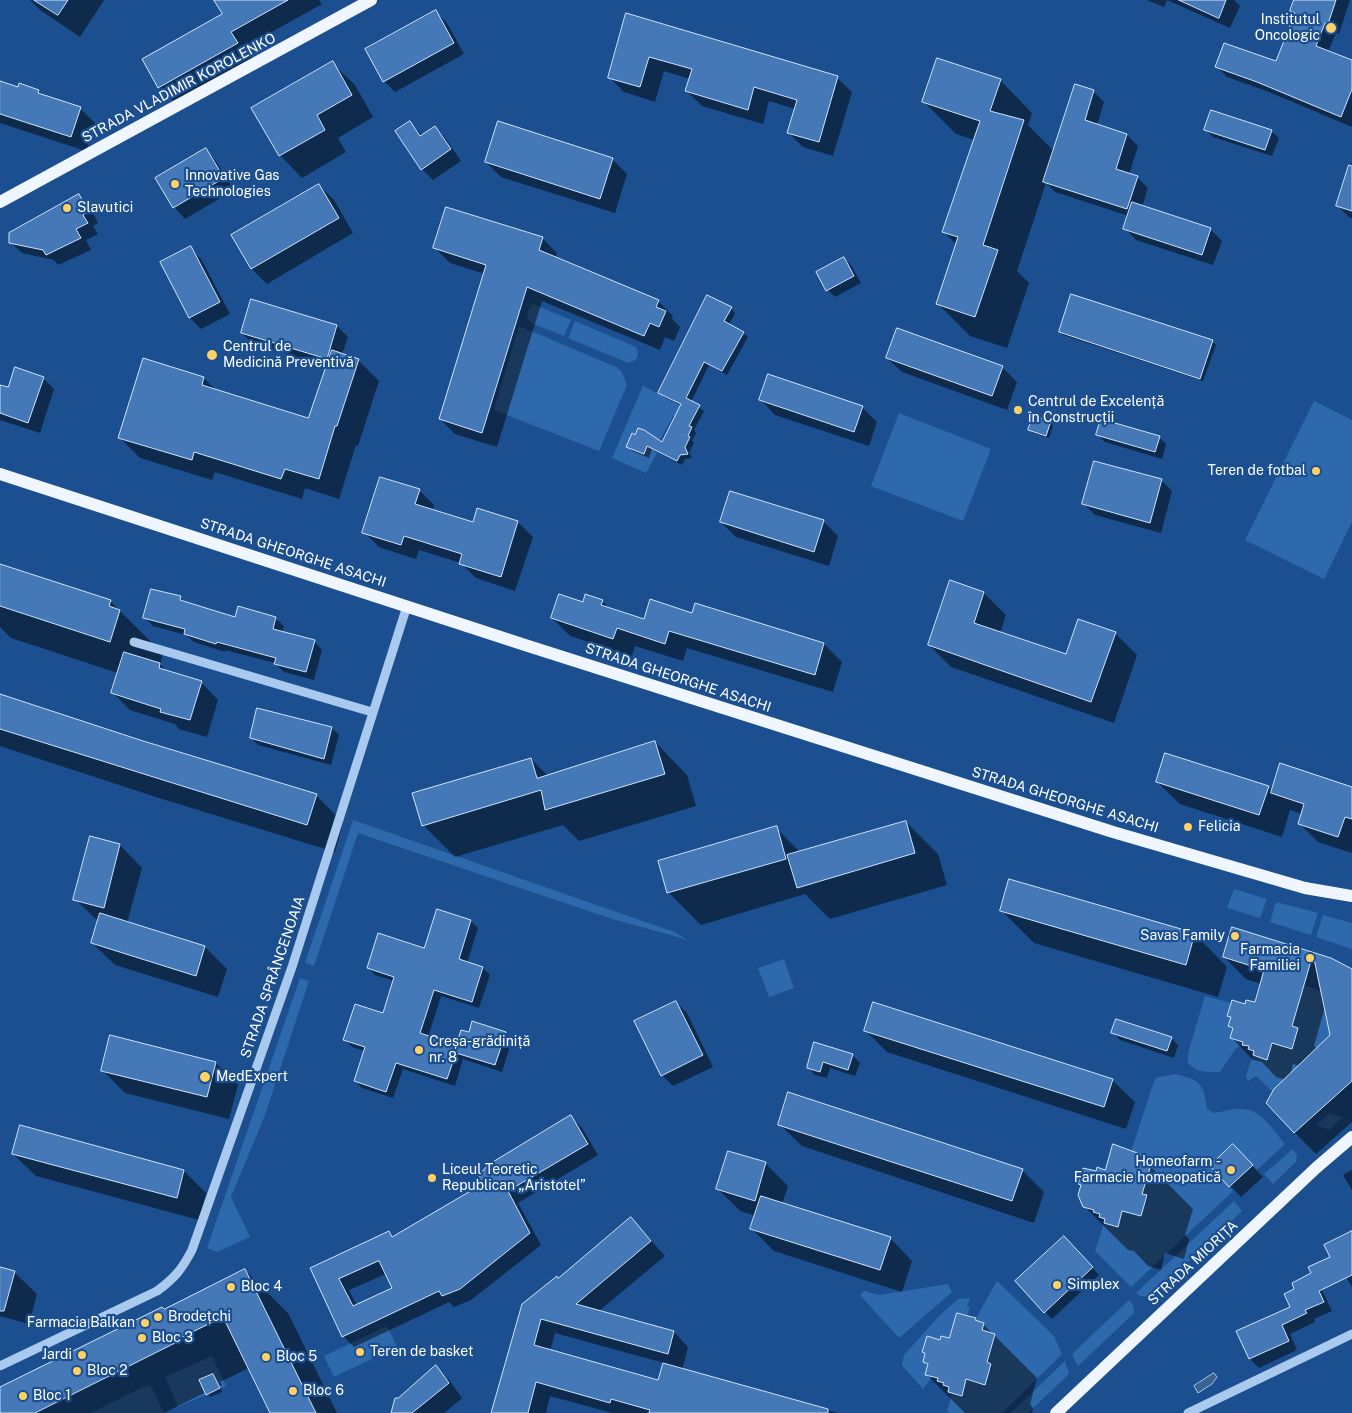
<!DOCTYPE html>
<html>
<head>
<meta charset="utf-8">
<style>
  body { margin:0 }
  canvas { display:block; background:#1b4f8f }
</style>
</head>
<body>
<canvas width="1352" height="1413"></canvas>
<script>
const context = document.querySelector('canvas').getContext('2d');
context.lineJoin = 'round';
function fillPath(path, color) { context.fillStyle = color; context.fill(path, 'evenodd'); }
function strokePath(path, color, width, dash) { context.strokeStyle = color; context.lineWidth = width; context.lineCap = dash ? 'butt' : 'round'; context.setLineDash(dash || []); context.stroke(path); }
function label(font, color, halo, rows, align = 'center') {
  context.font = font + ' "Public Sans",sans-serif'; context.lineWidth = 4.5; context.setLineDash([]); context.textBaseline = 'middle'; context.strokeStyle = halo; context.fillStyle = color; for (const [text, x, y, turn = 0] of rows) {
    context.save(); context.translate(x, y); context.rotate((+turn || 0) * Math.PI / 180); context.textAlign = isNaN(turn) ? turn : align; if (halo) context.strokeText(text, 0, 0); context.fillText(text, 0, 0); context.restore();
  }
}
fillPath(new Path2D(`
  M533,304L571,320L564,336L531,323L527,319L528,311Z
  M575,321L636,347C640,356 637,361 628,363L568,338Z
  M519,326L616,367L621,371L627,385L599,451L494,410Z
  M643,386L682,405L677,417L673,416L654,451L657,453L646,473L612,458Z
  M1314,401L1352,420V522L1324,579L1245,540Z
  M899,413L991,449L963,521L871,486Z
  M353,820L674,932L688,940L609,918L358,833L314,966L305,963Z
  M1234,889L1267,899L1260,918L1227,908Z
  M1276,902L1318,913L1311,935L1270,922Z
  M1323,915L1352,923V949L1316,937Z
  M784,959L794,988L769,997L758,968Z
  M300,978L309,981L265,1115L231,1197L250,1237L217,1252L207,1248Z
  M1291,981L1320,991L1330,1035L1273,1092L1256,1076L1248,1081L1246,1076L1253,1055L1265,1059L1271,1041L1287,1048L1290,1046L1287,1025Z
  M1205,996L1231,1003L1226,1015L1231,1017L1228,1026L1233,1028L1231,1035L1233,1039L1243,1042L1234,1051L1220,1072C1207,1072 1197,1073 1188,1063V1053Z
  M1175,1074C1200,1080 1204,1083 1207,1109L1214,1113C1223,1112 1233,1108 1242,1109C1261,1109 1274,1131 1285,1144L1257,1170L1232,1144L1210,1166L1233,1191L1131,1287L1095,1251L1104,1223L1115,1226L1118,1225L1122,1208C1127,1212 1134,1217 1141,1214L1144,1203H1146L1149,1196L1137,1192L1142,1177L1147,1178L1150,1168L1148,1164L1138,1161L1131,1152L1152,1087L1156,1078Z
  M1329,1113L1343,1117L1329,1130L1316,1125Z
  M1293,1149L1297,1156L1296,1162L1273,1184L1264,1174Z
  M1234,1201L1242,1211L1151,1297L1140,1296L1136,1293Z
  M997,1281L1054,1336L1062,1354L1002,1413H949L947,1411L952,1393H962L966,1377L982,1384L989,1371H991L993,1364L982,1361L994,1336L992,1333L982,1330L984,1323L975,1320Z
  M948,1284L952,1292L899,1338L860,1295L864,1291L879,1295Z
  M970,1298L967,1307H970L967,1316L960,1314L956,1316L952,1339L941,1336L940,1340L930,1337L926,1339L921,1352L925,1353L923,1362L928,1364V1375L932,1377L923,1389L902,1365L904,1355L939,1316L958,1299Z
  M1129,1300L1133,1305L1134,1313L1078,1366L1072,1354Z
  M387,1326L397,1347L334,1377L324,1356Z
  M212,1356L226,1386L178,1407L165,1377Z
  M1065,1361L1069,1374L1028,1413H1011Z
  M148,1385L151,1386L164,1413H90Z`), '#2e69ad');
const water = new Path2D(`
  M1214,1373L1217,1377L1212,1384L1198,1393L1194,1386Z`);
fillPath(water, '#3c6290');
strokePath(water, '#9cc4f0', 1);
fillPath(new Path2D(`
  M30,0H104L80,37L40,10Z
  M221,0H319L322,4L245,47L252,58L174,102L159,87L224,15Z
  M1147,0H1167L1164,7Z
  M1167,0H1234L1240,6L1230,28Z
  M1295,0H1350L1339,34L1336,33L1328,52L1352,62V127L1269,92L1227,77L1217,67L1276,63L1296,15L1292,11Z
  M436,12L447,23L464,54L395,92L384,81Z
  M627,15L837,78L852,92L833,156L803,147L788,132L795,109L769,101L763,124L702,106L687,91L690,79L664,71L655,102L624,92L609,77Z
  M332,63L355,85L373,117L338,138L346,152L302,178L280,155Z
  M1000,80L1032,113L1028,125L1054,151L1093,91L1104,102L1097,125L1127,135L1138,146L1129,175L1137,177L1148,188L1142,207L1210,229L1222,241L1213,265L1136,240L1125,228L1129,216L1055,192L1046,183L1017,271L1029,283L1007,348L970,336L937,303L957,245L944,232L975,140L956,134L923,101Z
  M0,82L19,88L39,91L45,97L80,108L95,123L86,151L0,123Z
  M410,123L423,136L435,128L446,139L461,161L433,180L422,169Z
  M1206,130L1271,131L1279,138L1272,156L1213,137Z
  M205,149L216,161L234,190L185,219L174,207L157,179Z
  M612,159L627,174L615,213L501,177L486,162Z
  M1352,162V218L1349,217L1338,206Z
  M319,185L334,200L353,233L267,284L252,269L233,236Z
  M79,196L90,207L98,223L93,226L98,234L86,240L91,250L58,265L54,260L22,253L10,242Z
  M542,238L557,253L555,258L659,302L673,316L672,319L680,327L674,341L665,337L660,350L542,301L497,447L455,434L440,419L485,274L450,263L435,248Z
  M190,248L201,259L230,314L201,329L190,318L161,263Z
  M844,258L851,265L861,283L835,297L828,290L818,272Z
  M731,308L735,313L729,325L744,333L748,337L727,375L709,365L691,402L704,411L694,430L696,433L692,441L694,443L689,453L692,458L685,459L682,465L652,449L649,458L632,451L628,446L663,444L682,406L664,397L660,392Z
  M337,326L348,337L342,355L359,361L379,381L358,446L356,445L339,499L305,488L302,499L215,472L212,480L140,458L119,437L204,378L217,391L309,420L328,366L253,344L242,333Z
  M1060,332L1212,341L1216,345L1203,381L1063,335Z
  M887,358L1002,367L1017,382L1007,410L902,372Z
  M43,378L54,389L40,433L0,420V386L9,389Z
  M761,400L862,407L877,422L869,446L775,415Z
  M1050,422L1053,426L1049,438L1033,433L1030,430Z
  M1098,435L1159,437L1166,444L1162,459L1105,442Z
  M1161,480L1172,491L1161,533L1095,515L1084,504Z
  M419,490L434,505L432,511L473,524L478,509L518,522L533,537L515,591L476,578L461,563L419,550L416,559L379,547L364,532Z
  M823,521L838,536L829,566L736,537L721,522Z
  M0,565L110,601L163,654L160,664L167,672L201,682L218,700L207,737L179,729L175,724L130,710L112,692L118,673L11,638L0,627Z
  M984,593L1006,615L1000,633L1067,656L1115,633L1137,655L1114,723L951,667L929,645Z
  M180,597L185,603L236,618H275L284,626L282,633L314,641L322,650L314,680L284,672L275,663L225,650V652L194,642L186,635L153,626L145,618Z
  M602,601L611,610L644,621L693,614L696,605L824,644L842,662L833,692L687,648L683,661L635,646L632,656L570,636L552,618L584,603Z
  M0,696L139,741L316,795L343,823L335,852L159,798L0,746Z
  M332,728L339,735L331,765L258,745L251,738Z
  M655,742L687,775L696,806L579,841L563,825L455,857L423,825L531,759L548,776Z
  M1157,782L1268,787L1272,791L1352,788V853L1318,842L1299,823L1302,814L1290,810L1282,837L1180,804Z
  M906,822L938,854L947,885L830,919L805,894L701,925L669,893L660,862L776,828L801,853Z
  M91,838L120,845L142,868L127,923L205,947L227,969L218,997L115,965L92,943L99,922L75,899Z
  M1002,911L1195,934L1227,967L1218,997L1034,943Z
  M471,921L478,928L467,963L483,968L490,975L479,1008L441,996L428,1037L457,1047L470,1034L505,1033L512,1040L502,1072L463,1059L455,1086L403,1069L393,1098L362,1088L355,1081L365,1051L352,1047L344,1039L384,1015L394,981L375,975L368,967L425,949Z
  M1232,928L1330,959L1352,971V1122L1316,1154L1294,1132L1286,1080L1276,1077L1262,1062L1253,1060L1232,1038L1234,1030L1229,1026L1232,1018L1229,1016L1246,1005L1256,1004L1261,984L1246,979L1224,957ZM1325,1007L1331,1036L1317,1049L1314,1046ZM1293,1064L1300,1066L1290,1075Z
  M676,1002L687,1013L713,1067L673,1086L662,1075L636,1022Z
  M865,1030L1112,1080L1135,1102L1126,1129L887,1052Z
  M1113,1033L1171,1038L1178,1045L1174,1058L1120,1040Z
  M815,1044L852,1055L860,1063L855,1076L830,1068L827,1078L815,1075L808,1067Z
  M216,1063L238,1085L229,1119L125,1093L102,1070Z
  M571,1117L582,1128L598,1155L518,1203L541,1245L471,1300L454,1307L449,1302L354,1347L343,1336L311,1269L389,1232L394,1237L480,1187ZM386,1274L394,1289L357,1306L349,1290Z
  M779,1124L1022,1170L1044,1192L1034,1223L802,1146Z
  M729,1152L766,1164L788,1186L782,1204L890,1238L912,1261L902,1292L774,1251L752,1229L756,1216L740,1211L718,1189Z
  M13,1154L184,1171L206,1193L199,1220L36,1176Z
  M1139,1155L1193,1209L1185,1235L1189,1239L1184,1259L1165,1253L1161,1270L1148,1266L1134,1251L1128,1250L1084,1206L1097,1173L1106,1171Z
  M1244,1157L1263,1177L1241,1197L1211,1166Z
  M1352,1170V1190L1343,1175Z
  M631,1218L665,1256L599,1311L674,1332L688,1347L682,1370L838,1413H612L550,1396L546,1413H493L559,1279ZM555,1333L664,1363L659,1381L550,1351Z
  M1071,1245L1099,1275L1052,1319L1045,1312Z
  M0,1268L14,1272L37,1294L29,1324L0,1316Z
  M245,1270L288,1313L337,1413H269L271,1412L249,1368L220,1382L222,1385L220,1386L222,1392L210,1397L206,1392L164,1413H0V1389Z
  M1352,1270V1287L1344,1273Z
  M1319,1284L1332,1311L1314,1319L1315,1322L1290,1334L1297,1350L1259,1368L1250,1359L1238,1332L1291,1308Z
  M975,1319L983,1324L1037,1378L1030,1404L1033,1408L1032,1413H965L926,1374L929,1366L924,1362L926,1354L924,1352L941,1341L950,1340Z
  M436,1367L450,1381L462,1398L444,1413H392Z`), '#0007');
const building = new Path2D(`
  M34,0H68L58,15Z
  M214,0H288L231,32L238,43L158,88L142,59L222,14Z
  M1179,0H1226L1219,18Z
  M1294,0H1336L1328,24L1325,23L1316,46L1352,60V89L1341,117L1257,82L1215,67L1224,43L1276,61L1295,13L1290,11Z
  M436,10L454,43L383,82L365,49Z
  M626,13L838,76L819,142L787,133L797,100L754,87L748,110L685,91L692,69L649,57L640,87L608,78Z
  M937,58L1001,79L990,111L1024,120L983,245L998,250L975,317L936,304L958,237L942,232L980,121L922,102Z
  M333,61L352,95L317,115L325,130L279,156L251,108Z
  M0,81L18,87L19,83L39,90L38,93L81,107L71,137L0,114Z
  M1075,84L1094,90L1085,120L1127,134L1116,169L1138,176L1127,209L1043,182Z
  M1211,110L1272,130L1265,150L1204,130Z
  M410,121L420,136L435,126L451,149L421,170L395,131Z
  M498,121L613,158L600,199L485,162Z
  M206,148L224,178L173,208L155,178Z
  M1349,165L1352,166V211L1336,206Z
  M319,184L339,218L251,269L231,235Z
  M79,194L88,211L83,215L88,223L76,229L81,238L46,255L43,250L9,243V233Z
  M1132,202L1211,228L1202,255L1123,229Z
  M446,207L543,237L539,250L659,300L656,307L666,311L659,327L650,323L644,336L527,287L482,433L439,419L486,265L433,248Z
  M191,246L220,302L189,318L160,262Z
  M844,257L854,276L826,291L816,272Z
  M1071,294L1213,340L1200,379L1059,332Z
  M707,295L732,307L724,321L744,332L722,371L704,362L686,398L700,405L689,426L692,427L688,436L690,437L685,447L688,454L680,455L677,461L647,446L644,454L626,447L632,433L635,435L638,428L644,430L662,442L681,404L658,393Z
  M251,299L337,325L327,359L241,333Z
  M897,328L1003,366L992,396L886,358Z
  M332,350L359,359L337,426H335L319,479L285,469L281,479L194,452L192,460L118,438L143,358L204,377L202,385L308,418Z
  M15,367L44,377L28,423L0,413V385L8,387Z
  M768,374L863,406L854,432L759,400Z
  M1033,416L1051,421L1046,436L1028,430Z
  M1101,419L1160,436L1155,452L1096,435Z
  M1094,461L1162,479L1150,523L1082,504Z
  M380,477L420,489L415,504L473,522L477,508L518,521L501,577L459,564L462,554L404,536L401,545L362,533Z
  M730,491L824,520L814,552L720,522Z
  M0,564L111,600L109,606L120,610L110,642L0,606Z
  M950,580L984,592L974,623L1066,654L1078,619L1116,632L1091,702L928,645Z
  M151,589L181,596L180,600L235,617L238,606L276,617L273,629L315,640L306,672L274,664L276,658L217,642L216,644L184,634L185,629L143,618Z
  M559,594L583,602L585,594L603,600L601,605L644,619L650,599L692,613L695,603L824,643L815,675L669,631L665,644L617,628L613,639L551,618Z
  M124,652L160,663L159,668L202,681L190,720L160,712L161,709L111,693Z
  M0,694L140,740L317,794L307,825L0,729Z
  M257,708L332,727L324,759L250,738Z
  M655,741L665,774L545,810L541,790L422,826L412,793L531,758L537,778Z
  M1165,753L1269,786L1259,815L1156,782Z
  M1280,763L1352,787V819L1345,817L1338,837L1298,824L1304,804L1271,793Z
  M906,821L915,853L797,888L787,855Z
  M777,826L786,859L667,893L658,861Z
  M90,836L120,844L104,908L73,900Z
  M1009,879L1195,933L1186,965L1000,911Z
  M437,909L471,920L459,959L483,967L472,1002L434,990L420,1033L456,1045L461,1030L469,1032L472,1021L506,1032L495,1065L456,1053L447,1079L396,1063L386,1092L354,1081L365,1047L343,1040L355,1004L383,1013L394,977L367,968L378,933L424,948Z
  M100,913L205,946L196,976L91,943Z
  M1232,927L1331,958L1352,969V1081L1294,1133L1266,1103L1274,1089L1330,1035L1313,954L1292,1026L1298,1028L1292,1049L1272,1043L1267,1060L1253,1055L1254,1051L1248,1049L1249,1046L1242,1045L1243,1042L1230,1038L1233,1028L1228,1026L1231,1017L1227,1016L1232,1000L1245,1004L1246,1000L1255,1002L1264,970L1223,957Z
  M676,1001L703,1055L661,1076L634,1021Z
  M873,1002L1113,1079L1104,1107L864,1031Z
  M1116,1019L1172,1037L1167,1051L1111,1033Z
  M110,1035L216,1062L207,1097L101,1071Z
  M814,1042L853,1054L848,1070L823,1062L820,1072L807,1068Z
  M788,1092L1023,1169L1012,1201L778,1125Z
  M571,1115L588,1144L508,1191L530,1233L460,1289L442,1296L439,1291L342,1337L310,1268L389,1231L392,1237L479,1186L480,1174L488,1165ZM379,1261L392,1288L353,1306L339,1279Z
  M20,1125L184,1170L177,1198L12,1154Z
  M1113,1144L1140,1154L1138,1161L1151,1165L1142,1194L1147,1195L1141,1216L1122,1211L1118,1227L1104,1223L1105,1219L1099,1217L1100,1214L1093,1212L1094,1210L1083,1207L1078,1195L1081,1185L1078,1184L1083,1168L1096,1171L1097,1167L1105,1170Z
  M1233,1144L1253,1165L1229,1187L1210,1166Z
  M728,1151L766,1162L755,1201L716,1189Z
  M761,1196L891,1237L880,1270L750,1229Z
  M631,1217L651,1241L576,1304L674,1331L668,1354L541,1319L534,1345L658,1380L663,1363L828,1409V1413H649L650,1410L611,1399L610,1403L536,1382L528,1413H491L522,1304L557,1276L558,1278Z
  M1352,1231V1275L1319,1291L1324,1302L1305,1310L1307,1313L1282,1325L1289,1341L1249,1359L1236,1331L1290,1307L1284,1294L1294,1289L1292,1283L1311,1273L1308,1267L1330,1257L1324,1245Z
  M1064,1236L1093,1267L1044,1313L1015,1281Z
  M0,1267L15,1271L4,1311H0Z
  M245,1269L316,1413H270L223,1317L178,1339L179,1341L35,1413H0V1387L162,1307L164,1309Z
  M957,1313L976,1318L975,1320L984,1323L982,1330L995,1334L987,1362L991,1364L985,1385L966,1379L962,1396L948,1392L949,1387L943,1385L944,1383L937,1381L938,1378L925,1375L928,1364L923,1362L925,1353L922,1352L927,1336L940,1340L941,1336L949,1338Z
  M436,1365L449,1383L412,1413H391L395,1398H398Z
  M213,1374L220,1388L206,1395L199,1380Z`);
fillPath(building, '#4478b7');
strokePath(building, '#cfe3fa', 1);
strokePath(new Path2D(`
  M134,642L372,712
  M0,1366L157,1291C175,1278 182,1269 192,1250L292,967L407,606
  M1188,1413L1352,1334`), '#a9c9ee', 9);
strokePath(new Path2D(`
  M0,202L371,0
  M0,474L525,645L1113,832L1305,888L1352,896
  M1056,1413L1316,1168L1352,1137`), '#f0f6ff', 12);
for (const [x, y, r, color] of [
  [1331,28,6,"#ffd166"],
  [175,184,5,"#ffd166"],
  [67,208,5,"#ffd166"],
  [212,355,6,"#ffd166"],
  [1018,410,5,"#ffd166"],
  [1316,471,5,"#ffd166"],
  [1188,827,5,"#ffd166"],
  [1235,936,5,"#ffd166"],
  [1310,958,5,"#ffd166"],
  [419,1050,5,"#ffd166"],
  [205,1077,6,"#ffd166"],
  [1231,1170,5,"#ffd166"],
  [432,1178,5,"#ffd166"],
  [1057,1285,5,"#ffd166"],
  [231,1287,5,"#ffd166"],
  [158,1317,5,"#ffd166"],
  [145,1323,5,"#ffd166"],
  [142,1338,5,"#ffd166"],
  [360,1352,5,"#ffd166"],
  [82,1355,5,"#ffd166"],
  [266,1357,5,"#ffd166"],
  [77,1371,5,"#ffd166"],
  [293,1391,5,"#ffd166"],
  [23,1396,5,"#ffd166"]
]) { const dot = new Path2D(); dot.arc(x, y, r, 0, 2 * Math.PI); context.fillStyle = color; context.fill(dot); strokePath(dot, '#1b4f8f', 2); }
label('14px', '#fff', '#1b4f8f', [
  ["Institutul",1320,20,"right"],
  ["Oncologic",1320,36,"right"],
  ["Innovative Gas",185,176],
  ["Technologies",185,192],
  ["Slavutici",77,208],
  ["Centrul de",223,347],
  ["Medicină Preventivă",223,363],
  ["Centrul de Excelență",1028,402],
  ["în Construcții",1028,418],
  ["Teren de fotbal",1306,471,"right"],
  ["Felicia",1198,827],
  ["Savas Family",1225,936,"right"],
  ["Farmacia",1300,950,"right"],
  ["Familiei",1300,966,"right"],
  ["Creșa-grădiniță",429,1042],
  ["nr. 8",429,1058],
  ["MedExpert",216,1077],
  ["Homeofarm -",1221,1162,"right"],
  ["Farmacie homeopatică",1221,1178,"right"],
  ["Liceul Teoretic",442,1170],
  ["Republican „Aristotel”",442,1186],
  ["Simplex",1067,1285],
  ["Bloc 4",241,1287],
  ["Brodețchi",168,1317],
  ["Farmacia Balkan",135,1323,"right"],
  ["Bloc 3",152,1338],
  ["Teren de basket",370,1352],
  ["Jardi",72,1355,"right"],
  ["Bloc 5",276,1357],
  ["Bloc 2",87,1371],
  ["Bloc 6",303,1391],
  ["Bloc 1",33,1396]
], 'left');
label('14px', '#fff', '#1b4f8f', [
  ["STRADA VLADIMIR KOROLENKO",179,88,-28],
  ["STRADA GHEORGHE ASACHI",293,553,18],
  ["STRADA GHEORGHE ASACHI",678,678,18],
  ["STRADA GHEORGHE ASACHI",1065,800,17],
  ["STRADA SPRÂNCENOAIA",273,977,-71],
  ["STRADA MIORIȚA",1193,1263,-43]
]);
</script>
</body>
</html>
